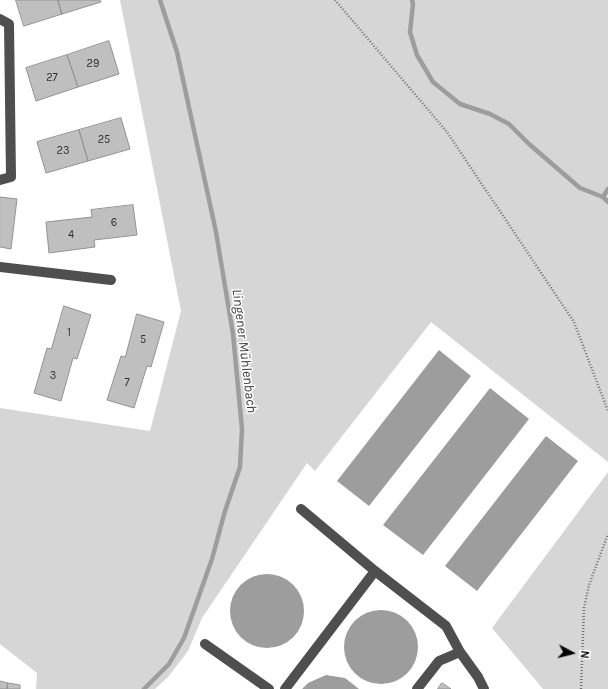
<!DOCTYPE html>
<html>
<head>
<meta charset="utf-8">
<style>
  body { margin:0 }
  #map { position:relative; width:608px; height:689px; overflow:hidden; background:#fff; font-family:Karla,sans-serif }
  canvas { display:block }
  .north { position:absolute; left:552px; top:633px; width:40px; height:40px; -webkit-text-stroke:3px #fff; paint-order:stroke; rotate:97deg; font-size:11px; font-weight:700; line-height:16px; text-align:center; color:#000 }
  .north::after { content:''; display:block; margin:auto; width:14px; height:18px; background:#000; clip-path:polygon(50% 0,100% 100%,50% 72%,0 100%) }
</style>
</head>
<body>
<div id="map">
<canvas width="608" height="689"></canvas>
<div class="north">N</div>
</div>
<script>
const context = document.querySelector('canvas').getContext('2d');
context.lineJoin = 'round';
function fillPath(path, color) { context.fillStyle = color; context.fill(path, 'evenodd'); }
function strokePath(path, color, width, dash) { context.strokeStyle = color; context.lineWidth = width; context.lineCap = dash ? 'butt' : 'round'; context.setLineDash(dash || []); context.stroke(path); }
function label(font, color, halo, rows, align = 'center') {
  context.font = font + ' Karla,sans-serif'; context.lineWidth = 3; context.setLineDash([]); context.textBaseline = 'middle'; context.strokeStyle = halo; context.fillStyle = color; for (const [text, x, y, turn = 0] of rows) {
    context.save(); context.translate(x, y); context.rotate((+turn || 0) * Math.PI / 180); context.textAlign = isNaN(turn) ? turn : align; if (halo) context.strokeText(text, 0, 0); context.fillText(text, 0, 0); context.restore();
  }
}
fillPath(new Path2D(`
  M120,0H608V462L431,322L315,471L307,463L202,618L188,651L168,677L155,689H36L37,673L0,644V408L150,431L181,311Z
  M608,472V689H543L492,628Z`), '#d6d6d6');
fillPath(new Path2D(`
  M439,350L471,376L369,506L337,481Z
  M490,388L529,419L423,555L383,525Z
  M546,436L578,461L477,591L445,566Z
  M230 611a37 37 0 1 1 74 0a37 37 0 1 1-74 0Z
  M344 647a37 37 0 1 1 74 0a37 37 0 1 1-74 0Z
  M326,675L345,678L359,689H302L308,683Z`), '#9d9d9d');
strokePath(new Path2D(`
  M412,0L413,4L410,32L417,55L433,82L460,104L490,114L509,124L529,144L580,188L603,197L608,202
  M603,197L608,189
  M144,689L169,664L184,638L212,559L225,511L240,467L242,429L233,334L216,232L177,52L160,0`), '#9d9d9d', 4.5);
const building = new Path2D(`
  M16,0H58L62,14L24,26Z
  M58,0H100L101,2L62,14Z
  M109,41L119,74L78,87L67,55Z
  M67,55L78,87L36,101L26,68Z
  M121,118L130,149L88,161L79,130Z
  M79,130L88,161L46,173L37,142Z
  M0,197L17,199L11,249L0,247Z
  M133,205L137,235L94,240L95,247L49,253L46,222L92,217L91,210Z
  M64,306L91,315L77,359L73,358L61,401L34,393L47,348L51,349Z
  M137,314L164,322L151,367L147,366L134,408L107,400L121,356L125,357Z
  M0,681L8,683L7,689H0Z
  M8,683L20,685V689H7Z
  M442,683L451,689H438Z`);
fillPath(building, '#bfbfbf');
strokePath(building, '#939393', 1);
strokePath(new Path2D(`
  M335,0L447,132L574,322L608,411
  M581,689L584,608L589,585L608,534`), '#717171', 2.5, [1, 2]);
strokePath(new Path2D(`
  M0,19L9,24L11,177L0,180
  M0,267L111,280
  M301,509L375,571L446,626L460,652L478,677L484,689
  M205,644L269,689
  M285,689L375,571
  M417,689L439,661L460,652`), '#4f4f4f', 10);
label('11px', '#303030', null, [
  ["29",93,64],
  ["27",52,78],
  ["25",104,140],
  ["23",63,151],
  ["6",114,223],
  ["4",71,235],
  ["1",69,333],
  ["5",143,340],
  ["3",53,376],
  ["7",127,383]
]);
label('italic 14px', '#3e3e3e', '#fff', [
  ["Lingener Mühlenbach",244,351,83]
]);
</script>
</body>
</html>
